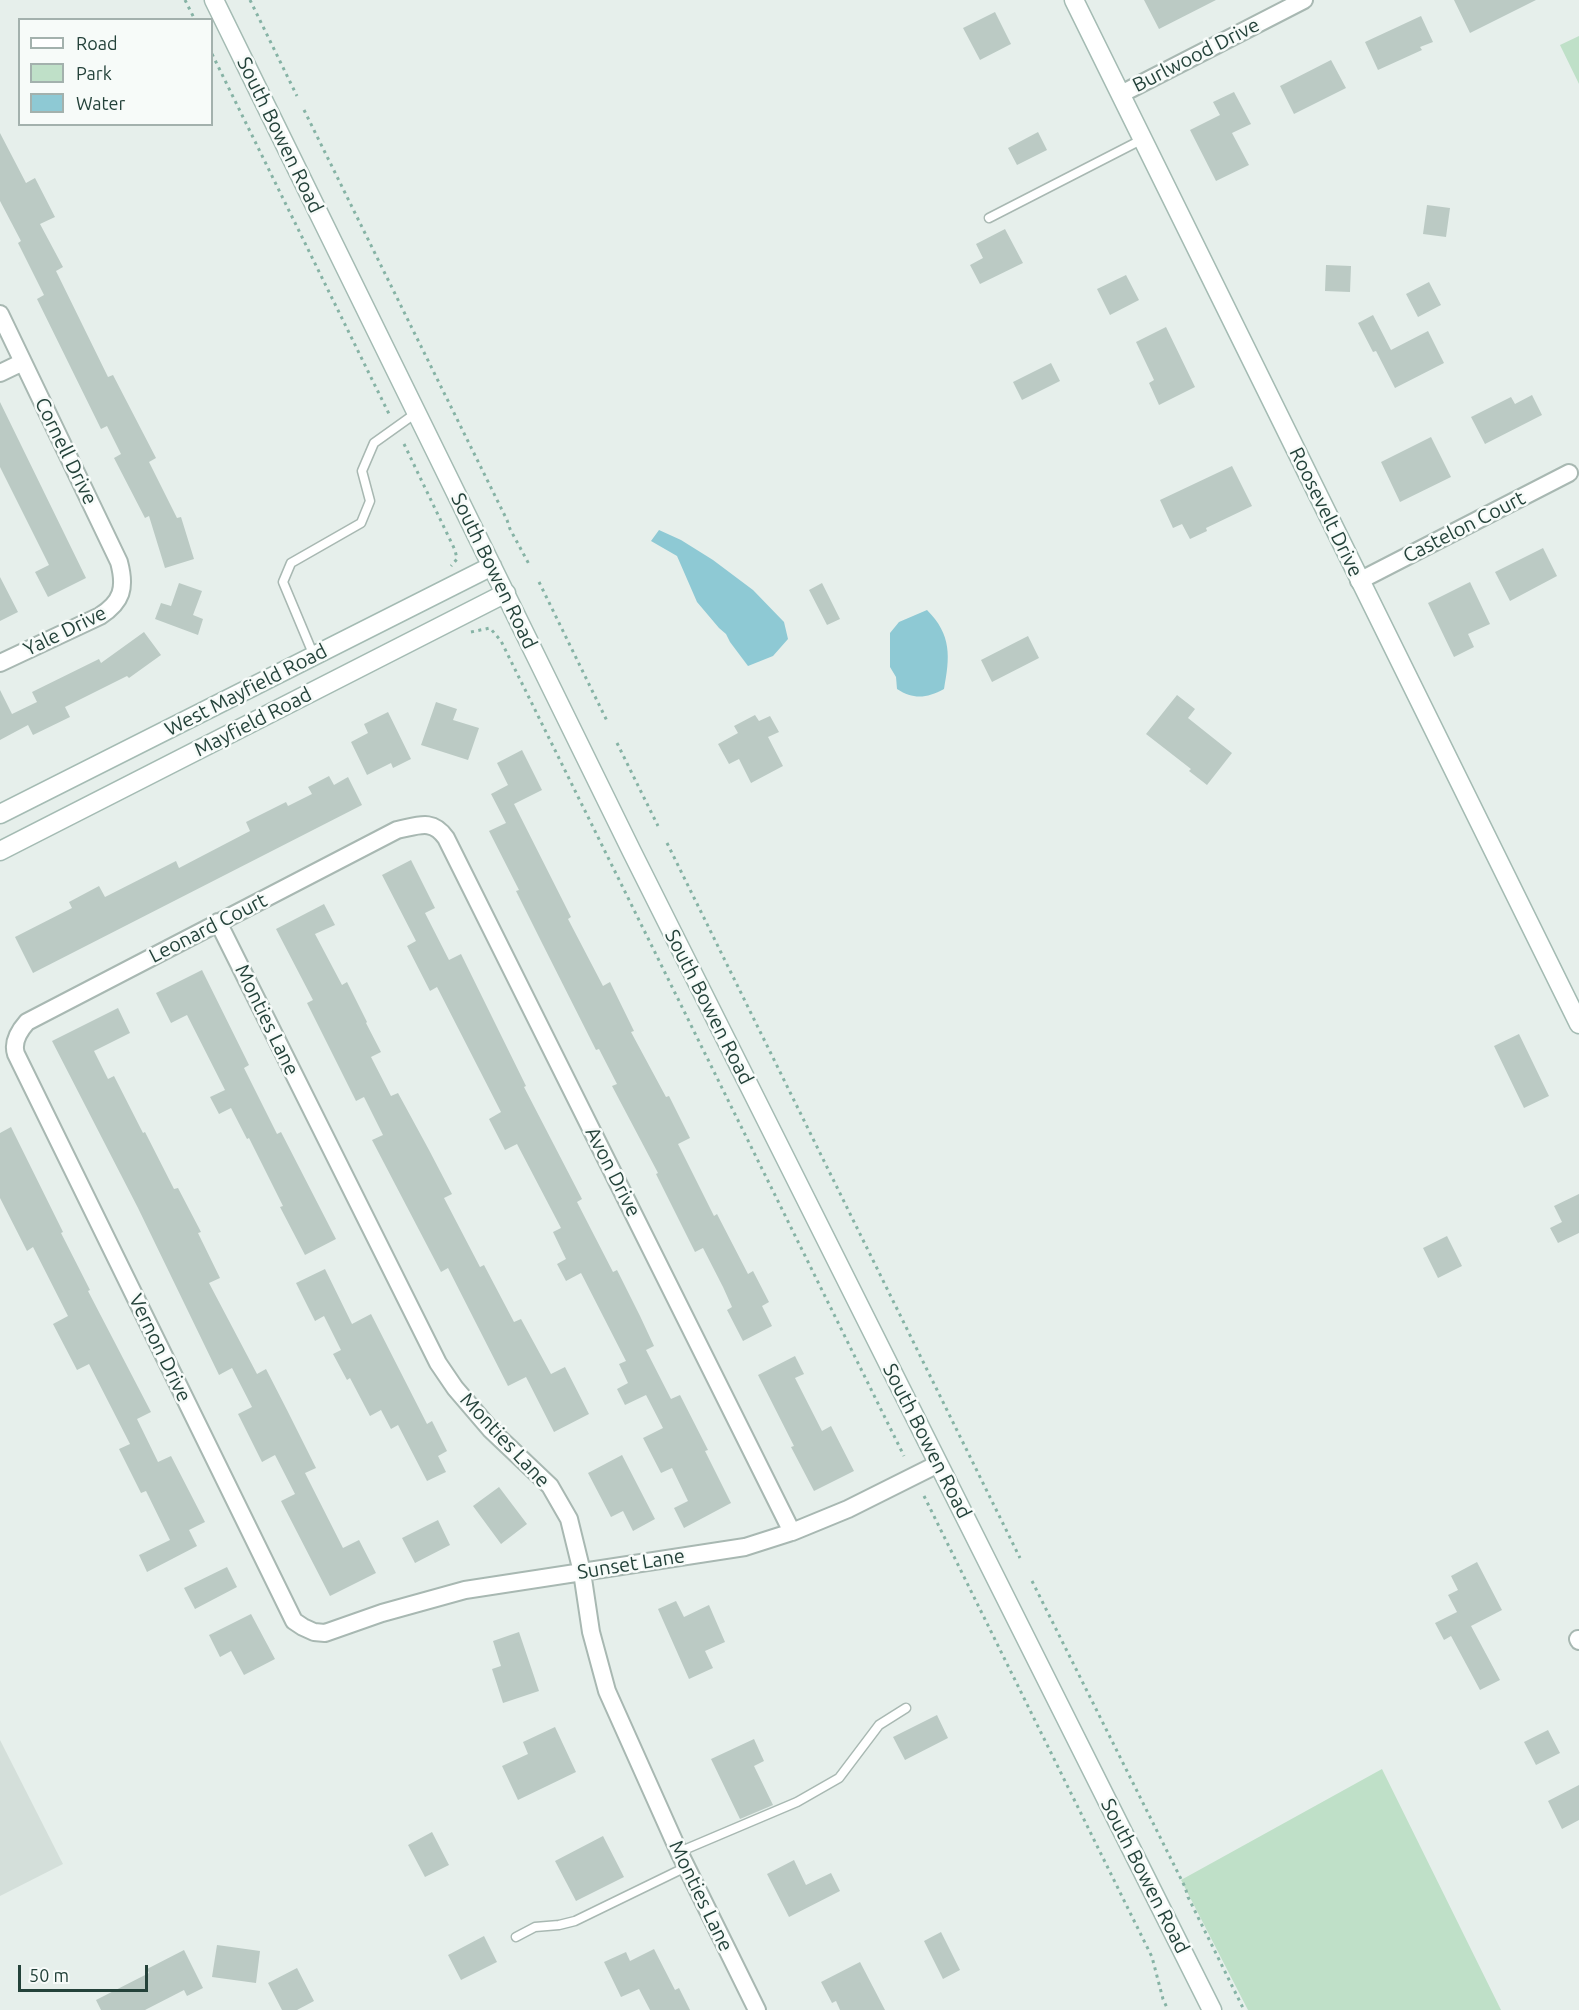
<!DOCTYPE html>
<html>
<head>
<meta charset="utf-8">
<style>
  body { margin:0 }
  #map { position:relative; width:1579px; height:2010px; overflow:hidden; background:#e6efeb; font-family:Ubuntu,sans-serif }
  canvas { display:block }
  .legend { position:absolute; left:18px; top:18px; width:195px; height:108px; box-sizing:border-box; background:#f7fbf9; border:2px solid #a3b1ad; margin:0; padding:8px 10px; list-style:none; font-size:18px; color:#24423a }
  .legend li { display:flex; align-items:center; gap:12px; height:30px }
  .legend b { width:30px; border:2px solid #a3b1ad }
  .scale { position:absolute; left:18px; top:1965px; width:130px; height:27px; box-sizing:border-box; border:3px solid #24423a; border-top:0; padding-left:8px; font-size:18px; line-height:21px; white-space:nowrap; color:#24423a; -webkit-text-stroke:4px #f7fbf9; paint-order:stroke }
</style>
</head>
<body>
<div id="map">
<canvas width="1579" height="2010"></canvas>
<ul class="legend">
<li><b style="height:8px;background:#fff"></b>Road</li>
<li><b style="height:16px;background:#bfe0c8"></b>Park</li>
<li><b style="height:16px;background:#8ec9d4"></b>Water</li>
</ul>
<div class="scale">50 m</div>
</div>
<script>
const context = document.querySelector('canvas').getContext('2d');
context.lineJoin = 'round';
function fillPath(path, color) { context.fillStyle = color; context.fill(path, 'evenodd'); }
function strokePath(path, color, width, dash) { context.strokeStyle = color; context.lineWidth = width; context.lineCap = dash ? 'butt' : 'round'; context.setLineDash(dash || []); context.stroke(path); }
function label(font, color, halo, rows, align = 'center') {
  context.font = font + ' Ubuntu,sans-serif'; context.lineWidth = 5; context.setLineDash([]); context.textBaseline = 'middle'; context.strokeStyle = halo; context.fillStyle = color; for (const [text, x, y, turn = 0] of rows) {
    context.save(); context.translate(x, y); context.rotate((+turn || 0) * Math.PI / 180); context.textAlign = isNaN(turn) ? turn : align; if (halo) context.strokeText(text, 0, 0); context.fillText(text, 0, 0); context.restore();
  }
}
fillPath(new Path2D(`
  M0,1740L63,1864L0,1896Z`), '#d4dfda');
fillPath(new Path2D(`
  M1579,36V84L1560,45Z
  M1382,1769L1501,2010H1248L1181,1880Z`), '#bfe0c8');
fillPath(new Path2D(`
  M659,530L681,540L713,560L753,590L784,622L788,639L773,656L748,666L730,642L726,634L719,628L697,602L677,556L651,541Z
  M927,610C952,635 950,657 944,689C927,698 914,700 897,689L896,677L890,667V633L899,622Z`), '#8ec9d4');
fillPath(new Path2D(`
  M1144,0H1216L1159,29Z
  M1454,0H1536L1470,33Z
  M995,12L1011,44L980,60L963,28Z
  M1421,16L1433,42L1420,47L1422,50L1378,70L1365,42Z
  M1331,60L1346,88L1294,114L1280,86Z
  M1234,92L1251,124L1232,133L1249,165L1216,181L1190,130L1220,115L1213,102Z
  M1038,132L1047,150L1017,165L1008,148Z
  M0,133L26,183L35,178L55,217L40,224L63,267L56,271L108,377L113,375L156,458L149,462L177,518L181,517L194,559L165,568L149,516L145,518L114,458L121,454L107,426L101,429L37,299L44,295L18,243L21,241L0,201Z
  M1427,205L1450,208L1446,237L1423,234Z
  M1005,229L1023,263L980,284L970,265L983,258L976,244Z
  M1326,265L1351,266L1350,292L1325,291Z
  M1126,275L1139,300L1110,315L1097,289Z
  M1429,282L1441,305L1418,317L1406,294Z
  M1373,315L1391,350L1428,331L1444,363L1395,388L1376,351L1373,352L1358,323Z
  M1166,327L1195,387L1159,405L1149,383L1154,380L1136,342Z
  M1051,363L1060,381L1022,400L1013,382Z
  M1532,395L1542,415L1485,444L1471,417L1511,397L1515,404Z
  M0,402L86,578L48,597L35,572L49,565L0,467Z
  M1431,437L1451,477L1400,502L1381,462Z
  M1232,466L1252,506L1206,528L1207,531L1190,539L1182,524L1173,528L1160,500Z
  M1543,548L1557,576L1510,601L1495,572Z
  M0,577L18,612L0,621Z
  M1470,582L1490,624L1468,634L1474,647L1454,657L1428,603Z
  M179,583L202,591L193,615L203,619L198,635L155,619L161,603L171,606Z
  M822,583L840,619L827,625L809,590Z
  M144,632L161,655L129,678L127,676L65,707L70,717L33,735L28,725L0,740V690L12,714L37,702L32,692L99,659L101,663Z
  M1028,636L1039,658L992,682L981,660Z
  M1177,695L1195,709L1188,718L1232,753L1207,785L1189,771L1191,769L1146,734Z
  M436,702L457,709L453,720L479,728L468,760L421,745Z
  M388,712L411,759L393,768L391,763L367,775L351,742L368,733L364,724Z
  M755,715L759,721L770,716L779,732L768,737L783,766L751,783L739,759L729,764L718,744L738,733L734,726Z
  M522,750L542,790L514,804L571,917L568,919L603,986L610,982L634,1031L631,1032L666,1097L669,1096L690,1138L678,1144L714,1216L717,1214L748,1274L753,1271L769,1302L762,1306L772,1326L743,1341L727,1310L732,1307L723,1287L703,1248L695,1252L656,1174L658,1173L612,1086L617,1084L599,1049L596,1050L543,945L516,891L519,890L489,831L506,823L491,794L508,785L497,763Z
  M329,776L334,785L348,777L362,805L33,973L15,937L72,908L69,902L99,886L105,897L176,861L179,868L250,831L246,822L286,802L288,806L312,794L308,787Z
  M411,860L435,908L425,913L449,960L461,954L526,1086L524,1087L582,1199L577,1202L613,1272L617,1270L640,1316L654,1346L646,1350L671,1399L680,1395L708,1450L705,1451L731,1503L684,1528L674,1508L688,1501L672,1468L661,1473L643,1438L663,1428L646,1395L625,1405L617,1389L628,1383L619,1364L626,1361L581,1273L566,1281L557,1264L566,1259L553,1232L561,1228L517,1144L505,1150L489,1119L501,1112L437,987L430,991L407,946L416,941L382,875Z
  M324,904L335,925L315,934L342,985L347,982L367,1022L366,1023L381,1052L371,1057L391,1096L398,1093L429,1150L452,1194L444,1198L480,1267L484,1265L514,1322L521,1319L551,1374L565,1367L589,1414L554,1432L526,1377L508,1386L448,1268L441,1272L372,1140L383,1135L364,1097L356,1101L307,1003L313,1000L276,929Z
  M202,970L249,1065L244,1068L277,1134L281,1132L336,1239L305,1255L280,1207L283,1206L249,1138L247,1139L231,1108L219,1114L210,1097L225,1090L187,1015L171,1023L156,993Z
  M118,1008L130,1033L94,1051L108,1079L114,1076L143,1133L145,1132L174,1189L178,1188L201,1232L198,1233L220,1278L209,1283L257,1374L266,1369L287,1410L316,1468L305,1473L343,1548L359,1540L376,1573L330,1596L281,1501L295,1494L275,1455L262,1462L238,1414L252,1407L232,1368L219,1375L138,1208L52,1041Z
  M1519,1034L1549,1096L1524,1108L1494,1046Z
  M11,1127L63,1232L61,1233L90,1290L88,1291L151,1412L137,1419L158,1462L171,1456L205,1522L189,1530L197,1546L147,1572L139,1555L170,1540L146,1491L141,1493L119,1449L130,1444L89,1364L77,1370L53,1324L68,1316L33,1247L27,1251L0,1198V1133Z
  M1579,1194V1233L1558,1243L1550,1228L1562,1222L1554,1206Z
  M1447,1236L1462,1266L1438,1278L1423,1248Z
  M325,1269L352,1324L371,1314L427,1424L432,1421L447,1451L438,1456L446,1472L427,1481L398,1425L391,1429L381,1410L370,1416L350,1378L347,1380L333,1354L341,1350L324,1316L315,1321L296,1283Z
  M795,1356L804,1374L795,1378L822,1431L831,1426L854,1471L814,1491L791,1447L794,1446L758,1375Z
  M622,1455L655,1519L633,1531L623,1511L611,1517L588,1473Z
  M499,1487L527,1524L501,1544L473,1506Z
  M438,1520L450,1545L415,1563L402,1538Z
  M1477,1562L1502,1610L1471,1626L1500,1680L1480,1690L1451,1636L1444,1640L1435,1623L1457,1612L1448,1595L1458,1590L1451,1576Z
  M227,1567L237,1587L195,1609L184,1588Z
  M676,1601L684,1617L709,1605L725,1642L705,1651L713,1668L689,1679L658,1609Z
  M251,1614L275,1659L244,1675L231,1651L220,1657L209,1635Z
  M519,1632L539,1691L503,1703L492,1669L501,1666L493,1641Z
  M937,1715L948,1738L905,1760L893,1737Z
  M555,1727L576,1772L518,1800L502,1766L528,1754L523,1742Z
  M1548,1730L1560,1753L1536,1765L1524,1742Z
  M754,1739L764,1761L754,1766L773,1805L740,1819L711,1759Z
  M1579,1785V1820L1562,1829L1548,1801Z
  M432,1832L449,1865L425,1877L408,1845Z
  M603,1836L624,1877L576,1901L555,1861Z
  M794,1860L806,1885L831,1873L840,1891L789,1917L767,1874Z
  M941,1932L960,1970L943,1979L924,1941Z
  M484,1936L497,1962L461,1980L448,1955Z
  M217,1945L260,1951L256,1983L212,1977Z
  M654,1949L675,1990L679,1988L690,2010H650L639,1989L621,1997L604,1962L626,1952L630,1961Z
  M184,1950L203,1988L187,1996L184,1990L145,2010H101L96,2000L149,1973L147,1969Z
  M860,1962L885,2010H840L836,2001L832,2003L821,1982Z
  M297,1968L314,2001L297,2010H282L268,1983Z`), '#bbcac4');
const lane = new Path2D(`
  M989,218L1143,139
  M314,656L283,582L291,563L361,523L370,501L362,471L374,443L416,413
  M679,1852L797,1802L839,1778L879,1725L906,1708
  M516,1937L535,1927L559,1925L575,1921L686,1867`);
const street = new Path2D(`
  M1121,94L1304,0
  M0,314L119,562C126,588 122,602 100,616L0,663
  M0,373L23,362
  M1359,581L1569,473
  M218,922L438,1363L455,1388L491,1430L550,1486L569,1519L582,1572L591,1632L607,1691L679,1852L757,2010
  M792,1532L446,838C432,818 418,826 397,830L27,1022C19,1031 12,1042 16,1054L294,1621L303,1627L314,1632L325,1633L382,1613L465,1590L745,1547L792,1532L848,1509L938,1464
  M1578,1639L1579,1641`);
const secondary = new Path2D(`
  M214,0L632,852L1212,2010
  M1074,0L1579,1024
  M0,814L492,566
  M0,851L506,593`);
strokePath(lane, '#a8b8b2', 11);
strokePath(street, '#a8b8b2', 20);
strokePath(secondary, '#a4bbb3', 21);
strokePath(new Path2D(`
  M185,0L195,20
  M250,0L297,96
  M212,54L390,416
  M304,110L507,520L510,529L530,566
  M404,444L455,550L457,559L451,566
  M539,582L608,723
  M471,632L490,628L501,641L904,1456
  M617,743L658,826
  M667,843L1020,1558
  M924,1496L1152,1957L1163,1999L1168,2010
  M1032,1581L1185,1887L1188,1897L1244,2010`), '#86b3a5', 3, [3, 4.5]);
strokePath(lane, '#fff', 8);
strokePath(street, '#fff', 16);
strokePath(secondary, '#fff', 18);
label('20px', '#24423a', '#f7fbf9', [
  ["Burlwood Drive",1196,55,-27],
  ["South Bowen Road",280,135,64],
  ["Cornell Drive",66,451,64],
  ["Roosevelt Drive",1326,512,64],
  ["Castelon Court",1464,527,-27],
  ["South Bowen Road",494,571,64],
  ["Yale Drive",65,631,-26],
  ["West Mayfield Road",246,690,-27],
  ["Mayfield Road",253,722,-27],
  ["Leonard Court",208,928,-27],
  ["South Bowen Road",709,1007,63],
  ["Monties Lane",267,1020,64],
  ["Avon Drive",613,1172,63],
  ["Vernon Drive",160,1348,64],
  ["Monties Lane",505,1440,47],
  ["South Bowen Road",927,1441,63],
  ["Sunset Lane",631,1564,-9],
  ["South Bowen Road",1145,1876,63],
  ["Monties Lane",701,1896,64]
]);
</script>
</body>
</html>
